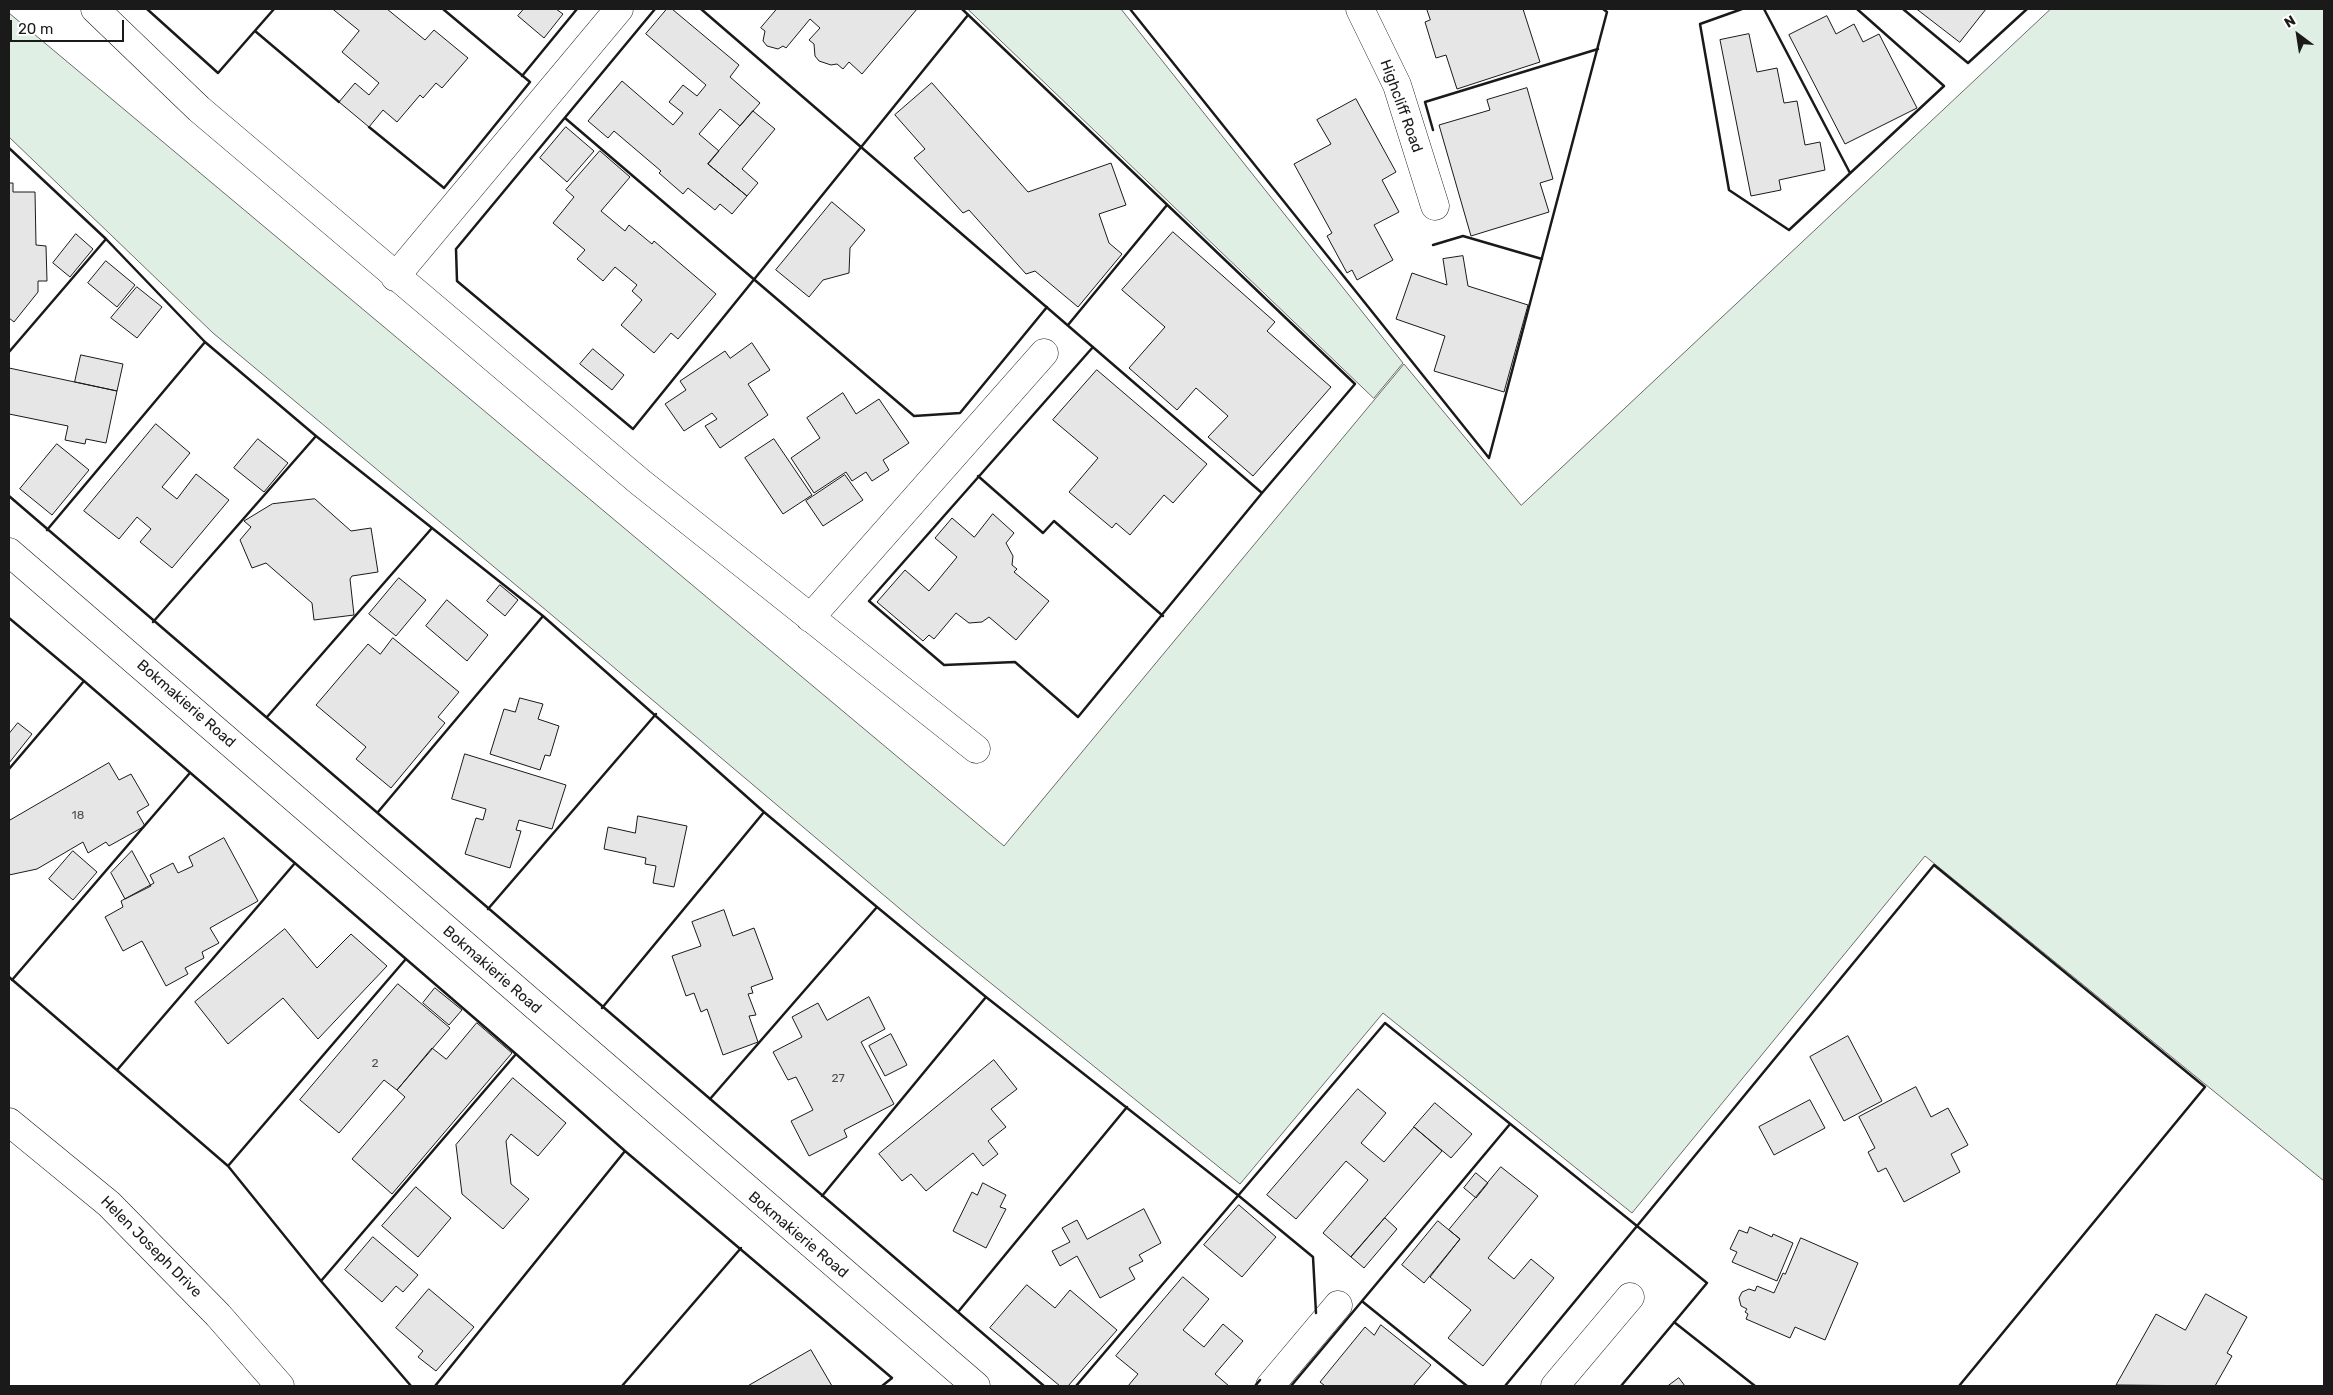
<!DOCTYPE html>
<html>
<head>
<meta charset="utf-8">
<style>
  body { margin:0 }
  #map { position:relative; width:2333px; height:1395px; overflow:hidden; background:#fff; font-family:Rubik,sans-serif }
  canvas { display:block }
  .frame { position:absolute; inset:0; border:10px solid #1a1a1a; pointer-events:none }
  .north { position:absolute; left:2273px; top:10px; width:50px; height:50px; -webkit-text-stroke:4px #fff; paint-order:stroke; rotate:329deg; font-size:14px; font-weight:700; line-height:20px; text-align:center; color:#1a1a1a }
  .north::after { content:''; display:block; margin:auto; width:18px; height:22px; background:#1a1a1a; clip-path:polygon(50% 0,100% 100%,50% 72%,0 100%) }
  .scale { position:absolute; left:10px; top:20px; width:114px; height:22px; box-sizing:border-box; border:2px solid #1a1a1a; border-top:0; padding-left:6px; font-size:15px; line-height:18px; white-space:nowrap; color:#1a1a1a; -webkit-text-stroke:4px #fff; paint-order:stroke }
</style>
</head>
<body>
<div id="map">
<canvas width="2333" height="1395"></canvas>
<div class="frame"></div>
<div class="north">N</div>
<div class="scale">20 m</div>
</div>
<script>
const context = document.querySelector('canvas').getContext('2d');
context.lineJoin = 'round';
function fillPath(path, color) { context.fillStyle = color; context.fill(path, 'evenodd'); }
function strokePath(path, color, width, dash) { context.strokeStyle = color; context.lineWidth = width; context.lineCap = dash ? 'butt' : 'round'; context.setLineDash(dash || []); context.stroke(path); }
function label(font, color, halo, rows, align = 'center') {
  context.font = font + ' Rubik,sans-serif'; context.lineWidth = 4; context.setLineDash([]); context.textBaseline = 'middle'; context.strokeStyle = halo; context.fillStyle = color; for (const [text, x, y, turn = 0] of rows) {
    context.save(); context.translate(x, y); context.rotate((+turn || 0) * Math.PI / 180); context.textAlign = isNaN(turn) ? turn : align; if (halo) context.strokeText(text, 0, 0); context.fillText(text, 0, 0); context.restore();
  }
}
const green = new Path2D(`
  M968,9H1121L1403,363L1374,398Z
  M2051,9H2324V1181L1925,856L1632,1213L1383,1013L1240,1184L931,935L547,611L213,333L9,137V13L1004,846L1404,364L1521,505Z`);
fillPath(green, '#e0efe3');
strokePath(green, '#6a6a6a', 1);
const building = new Path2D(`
  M333,9H387L425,40L434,30L468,58L442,88L436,83L423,98L420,95L397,122L383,110L369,127L339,102L355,83L369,95L379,83L342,52L359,31Z
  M524,9H556L563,14L544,38L518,16Z
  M667,9H672L739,65L730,77L760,103L740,126L720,109L699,134L719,151L708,164L747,196L732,214L720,204L715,210L688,188L683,194L659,173L661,171L614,131L608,138L588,121L622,81L673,125L683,113L669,102L683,85L697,96L706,85L646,34Z
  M777,9H917L862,74L849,62L843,69L837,64L831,65L819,61L815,56L814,44L809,40L820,28L810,19L786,48L783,46L778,49L767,46L763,41L765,31L761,28Z
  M1427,9H1523L1540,62L1457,89L1446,55L1436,58L1425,22L1430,20Z
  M1917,9H1986L1960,42Z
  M1827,16L1836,34L1854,24L1863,42L1879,34L1917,108L1845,144L1789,35Z
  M1749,34L1757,72L1777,68L1784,103L1797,101L1805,145L1820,142L1825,170L1779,180L1781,190L1751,196L1720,40Z
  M932,83L1028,192L1111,163L1126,205L1099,214L1109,243L1122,254L1078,307L1035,271L1026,274L969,210L963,213L914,158L925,149L895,115Z
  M1527,88L1553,179L1540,183L1549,212L1471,236L1439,125L1490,110L1487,100Z
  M1356,99L1396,172L1382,180L1399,212L1374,225L1393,260L1357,280L1352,270L1347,273L1327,236L1332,233L1294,164L1331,144L1317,120Z
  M753,111L775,129L742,169L758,183L747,196L708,164Z
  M566,127L594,151L567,182L540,158Z
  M600,151L630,177L601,211L625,231L629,225L652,244L654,241L716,294L678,339L671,333L654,353L621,325L642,300L632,291L637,285L615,267L603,281L577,259L585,250L553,223L574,197L566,190Z
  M9,183H13V192H35L36,245L46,246L47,281H38V292L14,322L9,318Z
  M832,202L865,230L850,248L849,273L823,280L809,297L776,270Z
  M1173,232L1275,322L1267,331L1331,387L1253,476L1208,437L1228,416L1196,388L1177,410L1129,368L1165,327L1122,290Z
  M76,234L93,249L70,277L53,263Z
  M1463,256L1468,286L1528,305L1504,392L1434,371L1445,336L1396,319L1412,273L1447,285L1443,259Z
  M106,261L135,285L117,307L88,283Z
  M137,287L162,307L137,338L111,318Z
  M752,343L770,370L748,384L768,415L720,448L705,426L717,419L712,413L684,431L665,404L686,390L680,381L725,351L730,358Z
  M593,349L624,375L612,390L580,364Z
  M81,355L123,364L117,391L75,382Z
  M9,368L117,391L106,443L86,439L85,444L65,440L68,426L9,414Z
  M1097,370L1207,464L1173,503L1164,495L1130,535L1116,523L1112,528L1069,492L1098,458L1053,420Z
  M843,393L856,414L879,399L909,443L883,460L889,470L872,481L866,472L852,481L846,472L814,493L791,458L820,438L807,418Z
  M156,424L190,453L162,487L177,499L196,474L229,500L172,568L140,542L151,529L137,517L119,539L84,511Z
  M258,439L288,463L264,492L234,468Z
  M774,439L812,495L783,514L745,458Z
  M57,444L89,470L52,515L20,489Z
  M845,475L863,500L823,526L806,501Z
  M315,499L351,531L371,528L378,572L352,576L350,579L354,615L314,620L312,603L266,563L252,568L240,540L251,527L244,521L272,504Z
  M993,514L1014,533L1006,543L1013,556L1012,565L1017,569L1014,572L1049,601L1016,640L989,617L982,622L969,623L956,613L934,639L929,635L923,641L877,602L905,570L929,591L957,557L935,538L952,518L974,537Z
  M399,578L426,600L396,636L369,614Z
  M500,585L518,600L505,616L487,601Z
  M447,600L488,635L467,661L426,626Z
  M393,638L459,692L438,717L445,723L391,788L356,759L366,747L316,705L368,644L380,654Z
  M520,698L543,704L538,719L559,726L550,756L545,755L540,770L490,754L504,709L515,712Z
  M18,723L32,734L9,763V734Z
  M465,754L566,785L552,829L519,820L516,830L521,831L510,868L465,854L476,818L483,820L486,809L452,799Z
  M109,763L119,780L131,774L149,805L137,812L145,826L109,846L106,842L88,853L83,842L37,869L9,875V821Z
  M638,816L687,826L674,887L653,883L656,866L645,864L646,858L604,849L608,827L635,833Z
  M224,838L258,901L210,928L219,943L202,952L204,958L185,968L188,974L166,986L142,941L123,951L105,917L123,907L121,901L154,883L150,875L173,863L178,873L193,866L189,857Z
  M73,851L97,872L73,900L49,879Z
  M132,851L151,886L125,899L111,873Z
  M724,910L733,936L754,928L773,979L751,987L753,993L748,994L756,1015L749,1016L758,1042L723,1055L707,1009L701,1012L694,993L686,996L672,956L701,946L692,922Z
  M285,929L317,968L351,934L387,966L318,1039L283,998L228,1044L195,1002Z
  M398,984L450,1028L397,1090L384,1080L339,1133L300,1100Z
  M435,988L462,1010L449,1025L423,1003Z
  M869,997L885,1029L861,1042L894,1104L844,1130L847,1137L809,1156L791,1121L813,1110L796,1077L788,1080L773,1052L802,1037L792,1017L818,1003L827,1020Z
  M477,1023L512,1053L392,1194L352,1159L405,1097L397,1090L432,1048L446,1059Z
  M891,1034L907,1065L885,1076L869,1046Z
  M1848,1036L1882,1101L1844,1121L1810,1057Z
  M994,1060L1017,1089L991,1109L1006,1127L988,1141L998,1154L983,1166L973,1153L926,1191L911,1174L902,1181L879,1154Z
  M513,1078L566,1123L538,1156L511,1134L506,1141L511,1184L529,1199L503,1229L462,1194L456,1145Z
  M1916,1087L1931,1117L1948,1108L1968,1145L1951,1154L1960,1172L1904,1202L1886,1168L1878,1172L1868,1152L1875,1148L1859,1117Z
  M1358,1089L1386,1113L1361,1143L1384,1162L1414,1127L1442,1151L1351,1257L1323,1233L1368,1180L1346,1161L1296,1219L1267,1195Z
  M1810,1100L1825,1128L1774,1155L1759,1127Z
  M1435,1103L1472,1134L1451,1158L1414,1127Z
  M1501,1167L1538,1196L1488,1258L1514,1279L1531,1259L1554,1278L1483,1366L1448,1338L1471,1310L1430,1277L1460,1239L1449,1230Z
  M1476,1173L1488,1183L1476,1198L1464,1188Z
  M983,1183L1006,1195L1000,1207L1006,1209L986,1248L953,1231L972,1192L977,1195Z
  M416,1187L451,1218L418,1257L382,1226Z
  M1239,1205L1276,1237L1242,1277L1204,1245Z
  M1144,1209L1161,1243L1139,1255L1143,1261L1129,1268L1135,1279L1100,1298L1077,1256L1060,1266L1052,1251L1070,1242L1062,1228L1077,1220L1087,1239Z
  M1385,1218L1397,1229L1364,1268L1351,1257Z
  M1438,1221L1460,1239L1424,1283L1402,1265Z
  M1750,1227L1772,1237L1773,1234L1793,1243L1777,1281L1732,1262L1737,1252L1730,1249L1739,1230L1747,1233Z
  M373,1237L418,1275L403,1292L396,1286L382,1302L345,1270Z
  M1801,1238L1858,1263L1825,1340L1795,1327L1790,1338L1746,1319L1748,1314L1745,1312L1747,1309L1741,1306L1739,1298L1742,1292L1749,1289L1755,1291L1757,1286L1774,1293L1783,1273L1785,1274Z
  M1183,1277L1209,1299L1183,1330L1204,1347L1223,1324L1243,1341L1215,1374L1229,1386H1128L1138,1374L1116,1356Z
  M1027,1285L1055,1308L1070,1290L1117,1330L1068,1386H1060L990,1328Z
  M429,1289L474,1327L436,1371L418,1357L423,1351L396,1328Z
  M2206,1294L2247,1317L2227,1353L2232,1356L2215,1386L2116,1385L2156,1314L2185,1330Z
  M1381,1325L1431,1365L1413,1386H1325L1320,1382L1365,1327L1374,1335Z
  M811,1350L832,1386H748Z
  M1679,1378L1685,1386H1668Z`);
fillPath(building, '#e6e6e6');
strokePath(building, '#1a1a1a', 1);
const minor = new Path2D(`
  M95,9L199,109L640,482L976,749
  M1360,9L1397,85L1435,206
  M395,277L619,9
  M9,552C332,829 653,1109 976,1386
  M810,618L1044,353
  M1270,1386L1338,1305
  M1555,1386L1630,1297`);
const tertiary = new Path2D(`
  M9,1122L109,1204L218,1315L280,1386`);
strokePath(minor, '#1a1a1a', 29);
strokePath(tertiary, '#1a1a1a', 29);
strokePath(minor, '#fff', 28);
strokePath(tertiary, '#fff', 28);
strokePath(new Path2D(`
  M147,9L218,73L274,9
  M655,9L456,249L457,281L633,429L968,15
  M701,9L1262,493
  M962,9L1355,384L1262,493L1078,717L1015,662L944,665L869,601L1093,347
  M1130,9L1489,458L1607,12L1603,9
  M1742,9L1700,24L1729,190L1789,230L1944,86L1857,9
  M1764,9L1850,173
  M1903,9L1968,63L2027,9
  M255,31L339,102
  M522,76L577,9
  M565,118L914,416L960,413L1047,307
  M369,127L444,188L530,82L443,9
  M1433,130L1425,102L1598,49
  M9,148L106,239L205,342L316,436L543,616L764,812L877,907L986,997L1239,1196L1313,1257L1316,1313
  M1433,245L1463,236L1542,259
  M1068,325L1167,205
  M9,352L106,239
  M978,476L1043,533L1054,521L1163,616
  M9,496L1044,1386
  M47,530L205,342
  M9,618L84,681L516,1054L625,1151L892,1378L882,1386
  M153,622L316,436
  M267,717L432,528
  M9,769L84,681
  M378,812L543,616
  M488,909L656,714
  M9,977L228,1166L321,1281L411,1386
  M12,980L189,774
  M602,1008L764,812
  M118,1069L295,863
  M710,1099L877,907
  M228,1166L405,960
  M822,1196L986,997
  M321,1281L516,1054
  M1363,1302L1467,1386
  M958,1312L1127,1107
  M1674,1322L1755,1386
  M435,1386L625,1151
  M622,1386L741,1248
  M1076,1386L1385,1023L1637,1226L1505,1386
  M1255,1386L1260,1380
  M1291,1386L1510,1124
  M1621,1386L1707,1283L1637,1226L1934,865L2205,1087L1959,1386`), '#1a1a1a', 2.5);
label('12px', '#4d4d4d', null, [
  ["18",78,816],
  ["2",375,1064],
  ["27",838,1079]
]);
label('15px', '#1a1a1a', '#fff', [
  ["Highcliff Road",1401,106,70],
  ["Bokmakierie Road",186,704,41],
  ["Bokmakierie Road",492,970,41],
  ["Bokmakierie Road",798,1235,40],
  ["Helen Joseph Drive",151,1247,45]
]);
</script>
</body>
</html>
